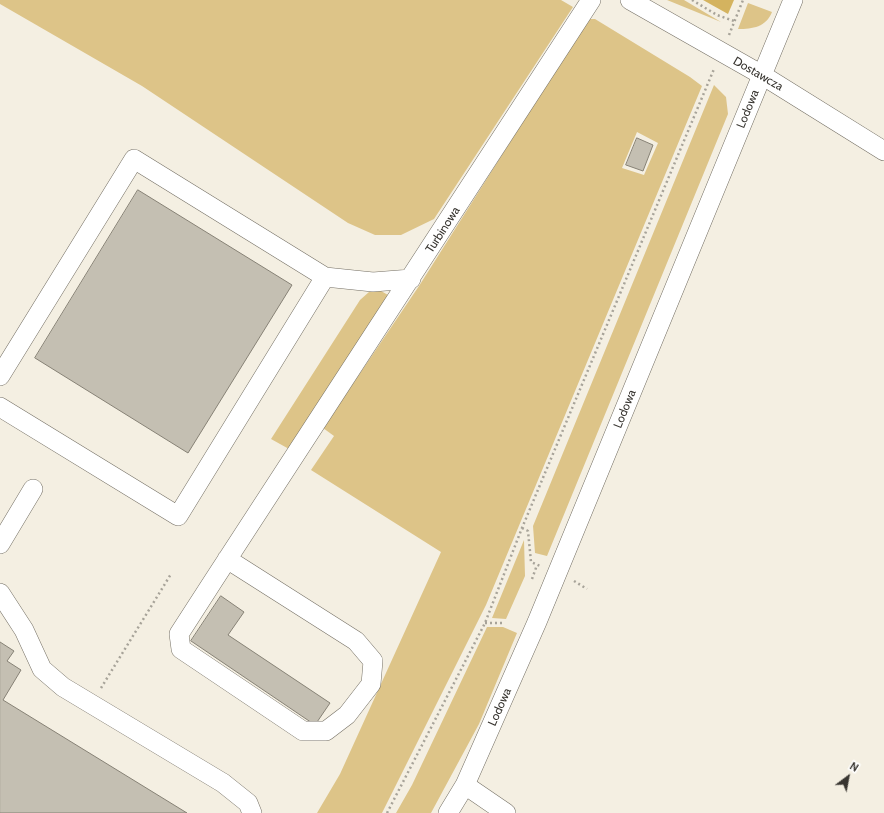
<!DOCTYPE html>
<html>
<head>
<meta charset="utf-8">
<style>
  body { margin:0 }
  #map { position:relative; width:884px; height:813px; overflow:hidden; background:#f4efe2; font-family:Cabin,sans-serif }
  canvas { display:block }
  .north { position:absolute; left:828px; top:757px; width:40px; height:40px; -webkit-text-stroke:3px #fff; paint-order:stroke; rotate:32deg; font-size:11px; font-weight:700; line-height:16px; text-align:center; color:#383530 }
  .north::after { content:''; display:block; margin:auto; width:14px; height:18px; background:#383530; clip-path:polygon(50% 0,100% 100%,50% 72%,0 100%) }
</style>
</head>
<body>
<div id="map">
<canvas width="884" height="813"></canvas>
<div class="north">N</div>
</div>
<script>
const context = document.querySelector('canvas').getContext('2d');
context.lineJoin = 'round';
function fillPath(path, color) { context.fillStyle = color; context.fill(path, 'evenodd'); }
function strokePath(path, color, width, dash) { context.strokeStyle = color; context.lineWidth = width; context.lineCap = dash ? 'butt' : 'round'; context.setLineDash(dash || []); context.stroke(path); }
function label(font, color, halo, rows, align = 'center') {
  context.font = font + ' Cabin,sans-serif'; context.lineWidth = 3; context.setLineDash([]); context.textBaseline = 'middle'; context.strokeStyle = halo; context.fillStyle = color; for (const [text, x, y, turn = 0] of rows) {
    context.save(); context.translate(x, y); context.rotate((+turn || 0) * Math.PI / 180); context.textAlign = isNaN(turn) ? turn : align; if (halo) context.strokeText(text, 0, 0); context.fillText(text, 0, 0); context.restore();
  }
}
fillPath(new Path2D(`
  M0,0H561L573,7L434,219L401,235H375L348,223L142,86L0,4Z
  M667,0H684L721,22Z
  M748,3L772,12C766,27 753,29 738,29Z
  M588,19H595L690,77L702,86L486,605L382,813H317L340,774L441,552L311,470L334,436L323,428L419,286ZM637,132L658,143L644,175L622,168Z
  M714,85L726,97L728,114L547,556L535,553L533,526Z
  M381,291L388,295L289,449L271,439L360,300L369,292Z
  M524,540L525,576L506,619L492,618Z
  M487,627H503L517,633L479,724L431,813H396L412,785Z`), '#ddc488');
fillPath(new Path2D(`
  M703,0H734L728,14Z`), '#d4b35f');
const building = new Path2D(`
  M637,138L653,145L643,171L626,165Z
  M138,190L292,285L188,453L35,358Z
  M221,596L244,612L228,635L330,703L315,725L191,641Z
  M0,642L14,651L7,661L21,670L3,700L187,813H0Z`);
fillPath(building, '#c4bfb2');
strokePath(building, '#868175', 1);
const minor = new Path2D(`
  M630,0L762,75L884,151
  M325,277L373,282L411,279
  M0,376L134,159L325,277L178,516L0,407
  M0,544L33,489
  M227,559L356,641L373,661L371,684L347,715L326,731H303L181,649L179,634C315,422 454,212 591,0
  M0,593L24,630L42,669L63,687L223,783L248,803L252,813
  M465,785L506,813
  M448,813L465,785L537,622L793,0`);
strokePath(minor, '#746f64', 20);
strokePath(new Path2D(`
  M692,0L717,15L734,21
  M729,35L743,0
  M522,528L528,531L531,562L540,566
  M532,579L537,565
  M574,581L587,589
  M485,623H505
  M101,688L171,574
  M387,813L485,623L522,528L714,69`), '#a7a399', 2.5, [2, 3]);
strokePath(minor, '#fff', 19);
label('12px', '#383530', '#fff', [
  ["Dostawcza",758,74,30],
  ["Lodowa",748,109,-68],
  ["Turbinowa",443,230,-57],
  ["Lodowa",625,409,-68],
  ["Lodowa",500,707,-66]
]);
</script>
</body>
</html>
